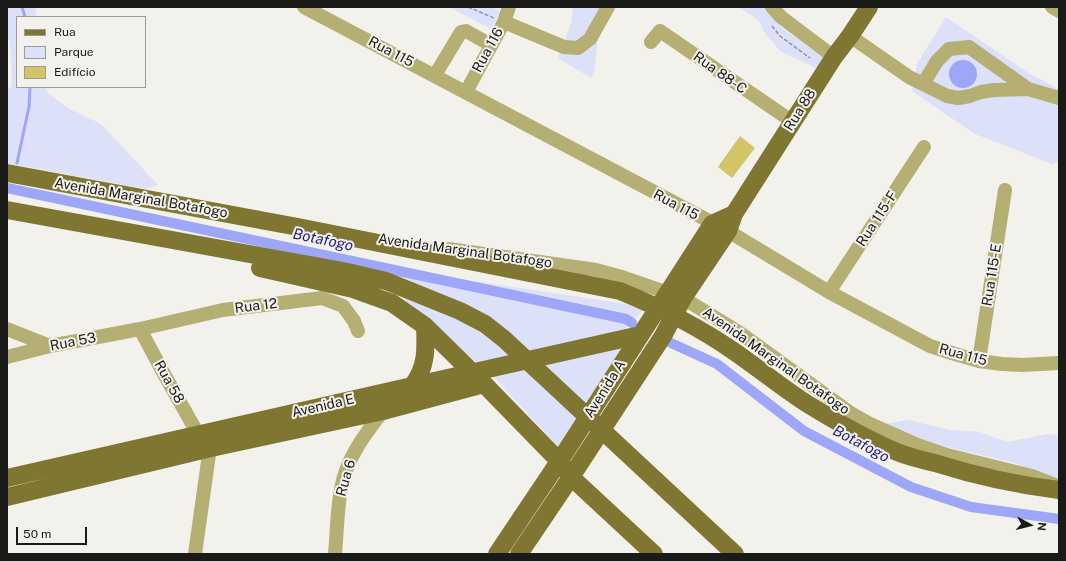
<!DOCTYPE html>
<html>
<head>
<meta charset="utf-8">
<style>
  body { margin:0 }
  #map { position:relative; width:1066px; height:561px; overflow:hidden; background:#f2f1eb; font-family:"Public Sans",sans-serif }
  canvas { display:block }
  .frame { position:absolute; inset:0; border:8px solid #1a1a18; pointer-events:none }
  .legend { position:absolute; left:16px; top:16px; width:130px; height:72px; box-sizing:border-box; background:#f2f1eb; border:1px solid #9c9b97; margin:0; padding:5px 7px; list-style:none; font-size:12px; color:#1a1a18 }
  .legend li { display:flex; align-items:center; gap:8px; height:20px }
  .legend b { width:20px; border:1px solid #9c9b97 }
  .north { position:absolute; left:1010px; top:505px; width:40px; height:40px; -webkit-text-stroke:3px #f2f1eb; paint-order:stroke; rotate:97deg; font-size:11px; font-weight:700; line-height:16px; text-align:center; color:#1a1a18 }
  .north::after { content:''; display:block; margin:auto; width:14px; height:18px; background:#1a1a18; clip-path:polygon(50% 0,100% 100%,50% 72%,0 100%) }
  .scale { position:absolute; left:16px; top:527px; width:71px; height:18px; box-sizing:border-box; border:2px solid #1a1a18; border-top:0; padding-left:5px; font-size:12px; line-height:14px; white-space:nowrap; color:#1a1a18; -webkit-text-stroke:3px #f2f1eb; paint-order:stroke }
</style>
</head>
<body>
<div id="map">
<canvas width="1066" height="561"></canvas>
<div class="frame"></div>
<ul class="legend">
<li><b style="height:5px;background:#7f7632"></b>Rua</li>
<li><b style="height:11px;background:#dce0f9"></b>Parque</li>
<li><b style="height:11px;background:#d1c567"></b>Edifício</li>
</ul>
<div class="north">N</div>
<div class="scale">50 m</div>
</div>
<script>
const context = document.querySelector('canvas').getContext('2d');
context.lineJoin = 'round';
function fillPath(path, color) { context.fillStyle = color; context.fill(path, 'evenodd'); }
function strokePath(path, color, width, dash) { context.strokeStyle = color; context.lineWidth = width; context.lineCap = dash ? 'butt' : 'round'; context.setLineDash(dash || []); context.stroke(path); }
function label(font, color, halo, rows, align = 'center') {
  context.font = font + ' "Public Sans",sans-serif'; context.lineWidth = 4; context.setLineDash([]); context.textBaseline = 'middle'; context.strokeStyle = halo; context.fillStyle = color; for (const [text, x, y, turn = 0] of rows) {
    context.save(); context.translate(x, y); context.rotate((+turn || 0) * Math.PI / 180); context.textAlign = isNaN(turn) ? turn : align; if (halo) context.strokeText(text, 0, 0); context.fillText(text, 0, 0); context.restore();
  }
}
fillPath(new Path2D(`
  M7,7H36V17H17V87H45L48,93L68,108L101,124L158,185L146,189L7,163V89L12,86L10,41L7,39Z
  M449,7H493L500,12L491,29Z
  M573,7H613L599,30L594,72L591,78L558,58L571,23Z
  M739,7H770V15L781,27L825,58L816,68L780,51L764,32L759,21Z
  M946,17L1030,74L1059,89V161L1052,164L975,134L912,91L917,64Z
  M393,269L646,307L624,330L477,363L407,303Z
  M623,345L561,450L494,377Z
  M908,420L951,430L979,432L1007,442L1048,434L1059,435V485L1015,463L938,445L910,435L885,424Z`), '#dce0f9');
fillPath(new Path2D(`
  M949 74a14 14 0 1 1 28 0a14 14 0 1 1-28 0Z`), '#9da6f7');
strokePath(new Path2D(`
  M22,7L25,17
  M17,163L29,107L30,87
  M13,190V185`), '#9da6f7', 3);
strokePath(new Path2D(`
  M7,188L626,319L632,323
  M671,343L717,364L804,431L911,487L971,507L1059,519`), '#9da6f7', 10);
fillPath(new Path2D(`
  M740,136L755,148L732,178L718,167Z`), '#d1c567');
strokePath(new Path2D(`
  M468,7L494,18
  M772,26L780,36L810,58`), '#92928d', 1.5, [4, 2]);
strokePath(new Path2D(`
  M304,7L728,231L829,292L930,346L955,354L979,361L1002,364L1022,365L1059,363
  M772,7L781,17L834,57
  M1052,7L1059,11
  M504,22L564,47L578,48L590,39L608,7
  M850,36L909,77L947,96L958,98L970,96L981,92L994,90L1028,89L1059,98
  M651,42L660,31L793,122
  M435,75L461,32L466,31L491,45
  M923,84L937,61L949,49L969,47L1028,89
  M466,92L504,22L509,7
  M449,249L596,270L622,277L683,298L740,333L849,412L870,424L915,444L947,455L1032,476L1055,485
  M829,292L924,147
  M7,329L50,346
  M140,329L164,374L198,434
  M7,357L50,346L140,329L223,310L322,298L343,306L354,321L358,331
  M979,361L1005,190
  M195,554L211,440
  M335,554C337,533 337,510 341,489C346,459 365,434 383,411`), '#b6af74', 14);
strokePath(new Path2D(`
  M7,173L298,227L620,291C659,307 697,326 732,350C757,367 781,387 806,403C835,421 866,439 897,452C909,457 922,460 935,463C976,476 1017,485 1059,490
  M7,210L343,271L386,281L460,311L485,324L504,339L735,554
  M260,268L353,289L392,303L425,326L484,384L559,461L571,477L654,554
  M412,386C427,368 426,348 425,326
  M7,478L412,386L640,335
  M7,497L211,448L383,411L484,384
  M497,554L566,451L712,224L734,214
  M519,554L571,477L663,336L683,298L728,231L734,214L834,57L850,36L869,7`), '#7f7632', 18);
label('14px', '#1a1a18', '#f2f1eb', [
  ["Rua 116",488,50,-61],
  ["Rua 115",391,52,28],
  ["Rua 88-C",720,73,35],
  ["Rua 88",800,110,-58],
  ["Avenida Marginal Botafogo",141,198,10],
  ["Rua 115",676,205,28],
  ["Rua 115-F",877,219,-57],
  ["Avenida Marginal Botafogo",465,251,8],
  ["Rua 115-E",992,275,-81],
  ["Rua 12",256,306,-7],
  ["Rua 53",73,342,-11],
  ["Rua 115",963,355,15],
  ["Avenida Marginal Botafogo",776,361,35],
  ["Rua 58",169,382,61],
  ["Avenida A",605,389,-58],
  ["Avenida E",323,406,-13],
  ["Rua 6",346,478,-74]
]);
label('italic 15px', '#28207b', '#f2f1eb', [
  ["Botafogo",323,240,12],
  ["Botafogo",861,444,28]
]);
</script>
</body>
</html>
